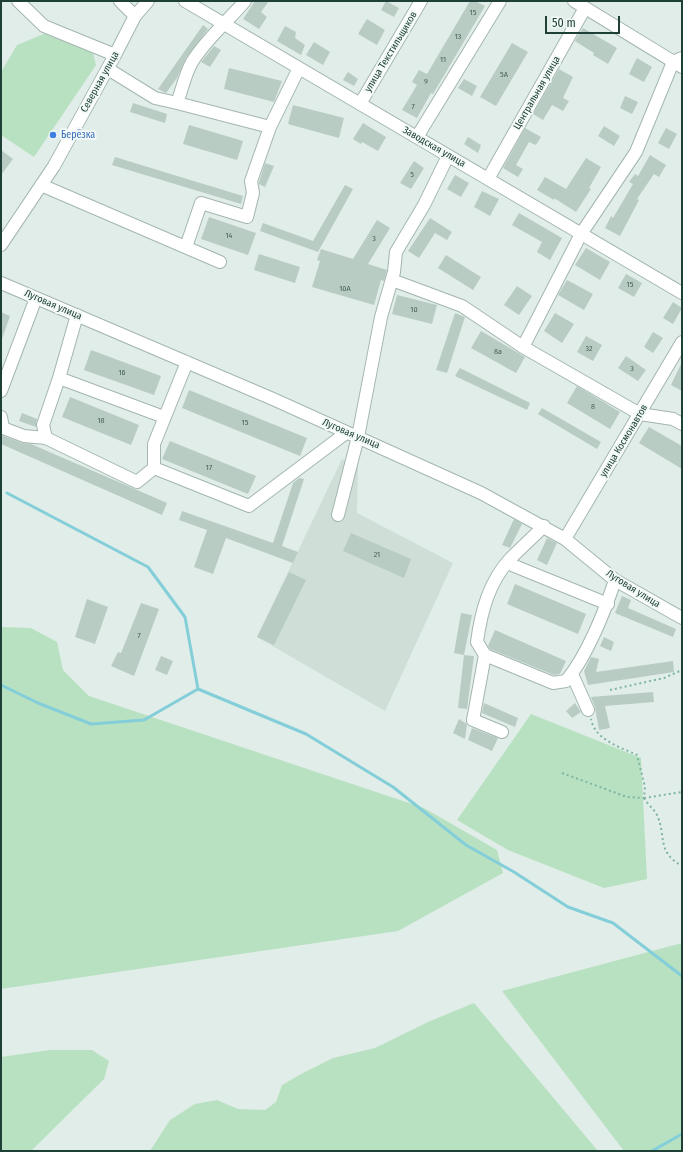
<!DOCTYPE html>
<html>
<head>
<meta charset="utf-8">
<style>
  body { margin:0 }
  #map { position:relative; width:683px; height:1152px; overflow:hidden; background:#e1ede8; font-family:"Fira Sans Condensed",sans-serif }
  canvas { display:block }
  .frame { position:absolute; inset:0; border:2px solid #1f4036; pointer-events:none }
  .scale { position:absolute; left:545px; top:16px; width:75px; height:18px; box-sizing:border-box; border:2px solid #1f4036; border-top:0; padding-left:5px; font-size:12px; line-height:14px; white-space:nowrap; color:#1f4036; -webkit-text-stroke:3px #f2f9f6; paint-order:stroke }
</style>
</head>
<body>
<div id="map">
<canvas width="683" height="1152"></canvas>
<div class="frame"></div>
<div class="scale">50 m</div>
</div>
<script>
const context = document.querySelector('canvas').getContext('2d');
context.lineJoin = 'round';
function fillPath(path, color) { context.fillStyle = color; context.fill(path, 'evenodd'); }
function strokePath(path, color, width, dash) { context.strokeStyle = color; context.lineWidth = width; context.lineCap = dash ? 'butt' : 'round'; context.setLineDash(dash || []); context.stroke(path); }
function label(font, color, halo, rows, align = 'center') {
  context.font = font + ' "Fira Sans Condensed",sans-serif'; context.lineWidth = 4; context.setLineDash([]); context.textBaseline = 'middle'; context.strokeStyle = halo; context.fillStyle = color; for (const [text, x, y, turn = 0] of rows) {
    context.save(); context.translate(x, y); context.rotate((+turn || 0) * Math.PI / 180); context.textAlign = isNaN(turn) ? turn : align; if (halo) context.strokeText(text, 0, 0); context.fillText(text, 0, 0); context.restore();
  }
}
fillPath(new Path2D(`
  M342,459L358,466L357,513L453,563L385,711L257,637Z`), '#cfded7');
fillPath(new Path2D(`
  M46,33L93,53L96,65L34,157L1,135V72L17,45Z
  M1,627L31,628L57,642L63,670L89,696L424,808L497,850L503,873L398,931L1,989Z
  M531,714L641,758L647,879L604,888L508,850L457,820Z
  M682,943V1151H624L502,991Z
  M474,1003L598,1151H150L170,1120L195,1104L217,1100L238,1109L265,1110L276,1102L282,1085L303,1073L333,1058L375,1048L428,1022Z
  M50,1050H92L109,1061L104,1079L31,1151H1V1057Z`), '#b8e1c2');
strokePath(new Path2D(`
  M7,493L148,567L185,617L198,689
  M1,685L38,703L91,724L144,720L198,689
  M198,689L306,734L393,787L466,845L514,872L568,907L613,923L682,976
  M652,1151L682,1134`), '#83ced9', 3);
fillPath(new Path2D(`
  M255,1H269L261,12L267,17L259,29L243,19Z
  M386,1L399,8L394,17L381,10Z
  M470,1H475L485,6L433,94L431,93L417,118L402,110L417,85L412,82L419,70L427,74Z
  M367,19L385,30L377,45L358,34Z
  M203,25L208,29L186,58L177,78L166,93L158,89Z
  M285,26L296,32L295,38L305,45L301,55L277,41Z
  M583,28L617,48L608,64L593,55L594,53L575,41Z
  M314,42L330,52L323,65L306,55Z
  M512,43L528,52L496,106L480,97Z
  M214,46L221,50L210,67L201,62Z
  M637,58L652,67L644,82L629,74Z
  M229,68L282,81L274,102L224,89Z
  M559,69L573,77L563,98L569,101L563,111L552,105L543,120L533,114Z
  M348,72L358,79L354,86L343,80Z
  M464,79L477,86L472,96L458,88Z
  M625,96L638,102L632,114L620,108Z
  M133,103L167,114L165,123L130,112Z
  M293,105L344,118L339,138L288,124Z
  M363,123L386,137L378,151L362,142L361,144L353,139Z
  M189,125L243,141L237,160L183,144Z
  M604,126L620,136L614,146L598,136Z
  M525,128L541,137L536,145L529,142L516,165L523,169L518,177L503,168Z
  M666,128L677,134L669,149L658,143Z
  M468,137L481,145L478,153L464,144Z
  M1,150L13,159L1,175Z
  M650,155L666,165L659,177L654,174L637,199L639,200L620,236L605,228L611,216L613,218L633,184L629,182L635,174L638,176Z
  M115,157L243,196L241,204L112,165Z
  M586,158L601,167L589,188L591,189L576,212L554,198V200L537,190L545,177L566,189Z
  M414,161L424,168L411,189L400,183Z
  M265,163L274,166L265,187L259,184V182Z
  M455,175L469,183L461,197L447,189Z
  M345,185L353,189L318,252L260,231L263,223L313,241Z
  M482,191L499,199L490,216L474,207Z
  M519,213L562,238L550,260L537,252L542,242L512,225Z
  M209,217L256,233L248,255L201,239Z
  M430,218L452,232L447,240L435,233L419,258L408,251Z
  M377,220L390,228L368,264L387,270L384,281L381,280L374,305L312,287L320,261L317,260L321,249L353,259Z
  M586,248L610,262L600,280L575,265Z
  M259,254L300,267L295,283L254,270Z
  M446,255L481,277L473,290L438,268Z
  M626,274L642,283L634,297L618,288Z
  M567,280L593,294L584,310L558,295Z
  M517,286L532,296L519,315L504,305Z
  M397,295L437,305L432,324L392,314Z
  M673,302L682,308L673,324L663,318Z
  M1,312L10,316L2,339H1Z
  M455,313L465,317L447,373L436,370Z
  M555,313L574,324L562,343L544,331Z
  M481,331L525,357L516,373L471,348Z
  M653,332L663,338L653,353L644,347Z
  M586,336L602,345L593,361L577,352Z
  M91,350L161,376L154,395L84,370Z
  M626,356L646,370L638,381L618,368Z
  M682,362V391L671,385Z
  M460,368L530,403L527,410L455,376Z
  M577,386L620,412L610,429L567,403Z
  M189,390L307,438L300,456L182,408Z
  M70,397L139,425L131,445L62,417Z
  M542,408L601,442L597,449L538,414Z
  M22,413L37,419L36,427L19,421Z
  M649,427L682,446V469L639,443Z
  M1,435L22,443L31,444L167,503L162,515L1,444Z
  M170,441L256,476L248,494L162,459Z
  M299,478L304,479L282,546L298,552L293,563L226,538L213,574L194,567L207,530L179,520L182,511L273,543L293,483Z
  M514,519L522,524L510,548L502,545Z
  M351,533L411,559L404,578L343,551Z
  M547,538L557,543L547,565L537,560Z
  M289,572L306,580L274,645L257,637Z
  M515,584L586,614L578,634L507,604Z
  M622,596L631,600L628,608L676,629L673,637L615,613Z
  M87,599L108,607L95,644L75,637Z
  M141,603L159,609L134,676L111,666L118,652L121,653Z
  M461,613L472,615L464,655L454,653Z
  M495,630L566,661L560,674L554,675L490,649L488,646Z
  M604,637L614,642L611,651L600,646Z
  M464,655L474,656L467,709L458,708Z
  M161,656L173,661L167,675L155,670Z
  M591,657L599,659L596,672L673,661L674,672L588,685L584,671Z
  M653,692L654,702L605,706L610,728L599,730L595,707L591,697Z
  M484,703L518,718L515,727L482,713Z
  M575,703L581,712L572,718L566,711Z
  M459,719L467,724L465,739L453,733Z
  M472,728L498,738L492,751L468,740Z`), '#b9ccc3');
const minor = new Path2D(`
  M18,1L44,26L115,55
  M120,1L135,16
  M185,1L682,293
  M574,1L682,67
  M108,69L155,98L177,103C182,90 185,74 192,62C206,39 228,21 245,1
  M177,103L270,127L251,181L253,193L247,217L201,203L186,247
  M360,104L421,1
  M270,127L299,68
  M417,137L500,1
  M488,179L585,8
  M41,185L220,262
  M1,245L54,166L115,55L135,16L148,1
  M392,280L462,306L523,347L640,414L673,419L682,424
  M1,283L273,399L481,493L565,539L615,580L682,618
  M77,315L59,378L164,417
  M523,347L581,234L636,152L673,62L682,58
  M187,362L154,444V468L249,506L346,433
  M59,378L43,425L46,438L137,482L154,468
  M1,391L36,298
  M1,417L3,428L24,436L46,438
  M338,515L358,437L381,317L394,272L396,252L424,205L448,156
  M544,526C533,537 522,547 511,558C489,581 481,612 477,642L485,655L553,683L566,681C587,656 605,611 615,580
  M565,539L682,342
  M507,563L608,604
  M485,655L473,720L502,732
  M572,674L588,710`);
strokePath(minor, '#a3b6af', 14);
strokePath(new Path2D(`
  M610,690L664,678L682,670
  M562,773L627,797L644,798L645,787L637,755C620,747 595,740 591,719
  M644,798C647,804 654,809 657,815C667,838 656,851 682,866
  M644,798L682,792`), '#7eb5a2', 2, [2, 3]);
strokePath(minor, '#fff', 12);
for (const [x, y, r, color] of [
  [53,135,4,"#3f7fe0"]
]) { const dot = new Path2D(); dot.arc(x, y, r, 0, 2 * Math.PI); context.fillStyle = color; context.fill(dot); strokePath(dot, '#f2f9f6', 1.5); }
label('8px', '#466359', null, [
  ["15",473,13],
  ["13",458,37],
  ["11",443,60],
  ["5А",504,75],
  ["9",426,82],
  ["7",413,107],
  ["5",412,175],
  ["14",229,236],
  ["3",374,239],
  ["15",630,285],
  ["10А",345,289],
  ["10",414,310],
  ["32",589,349],
  ["8а",498,352],
  ["3",632,369],
  ["16",122,373],
  ["8",593,407],
  ["18",101,421],
  ["15",245,423],
  ["17",209,468],
  ["21",377,555],
  ["7",139,636]
]);
label('10px', '#1f4036', '#f2f9f6', [
  ["улица Текстильщиков",391,52,-59],
  ["Северная улица",100,82,-61],
  ["Центральная улица",537,93,-60],
  ["Заводская улица",434,147,30],
  ["Луговая улица",53,305,23],
  ["Луговая улица",351,434,23],
  ["улица Космонавтов",624,441,-59],
  ["Луговая улица",633,589,32]
]);
label('10px', '#366cbe', '#f2f9f6', [
  ["Берёзка",61,135]
], 'left');
</script>
</body>
</html>
